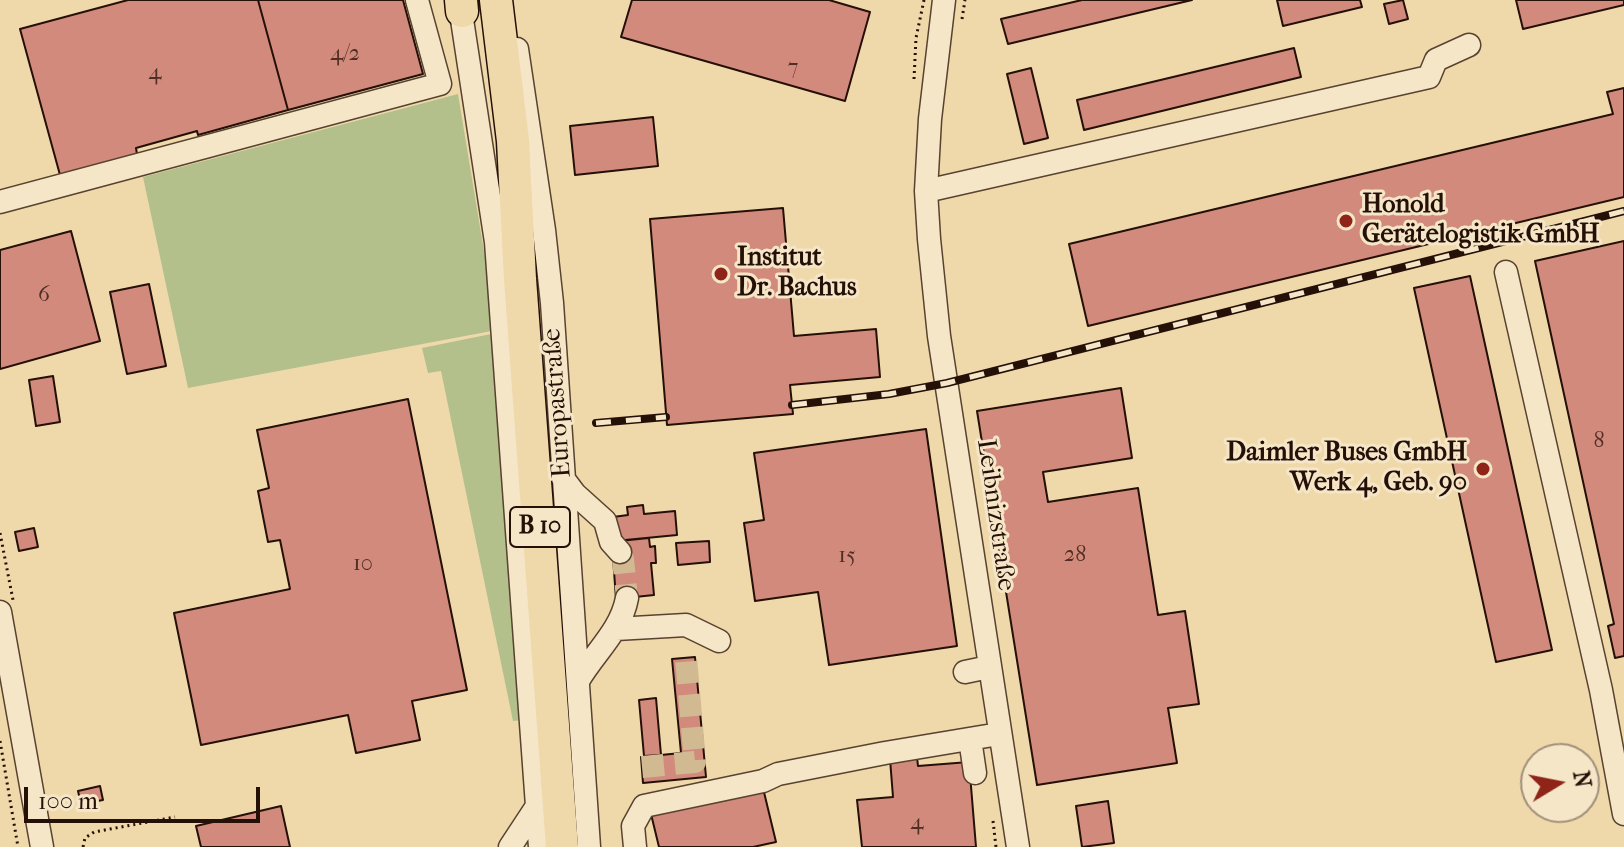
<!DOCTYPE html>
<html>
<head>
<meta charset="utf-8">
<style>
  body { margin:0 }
  #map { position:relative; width:1624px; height:847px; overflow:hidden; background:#efd8aa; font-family:"IM FELL French Canon",serif }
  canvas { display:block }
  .north { position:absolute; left:1520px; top:743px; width:80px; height:80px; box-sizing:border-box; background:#f5e6c8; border:2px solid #a2907b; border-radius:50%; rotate:80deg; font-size:22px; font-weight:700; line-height:32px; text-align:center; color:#251008 }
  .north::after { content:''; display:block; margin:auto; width:28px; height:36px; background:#8f2418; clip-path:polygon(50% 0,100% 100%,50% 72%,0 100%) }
  .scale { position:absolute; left:24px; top:787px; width:236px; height:36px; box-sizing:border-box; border:4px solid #251008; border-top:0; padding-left:10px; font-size:24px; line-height:28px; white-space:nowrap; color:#251008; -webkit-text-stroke:6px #f5e6c8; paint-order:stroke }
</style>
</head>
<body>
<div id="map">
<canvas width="1624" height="847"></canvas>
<div class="north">N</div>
<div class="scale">100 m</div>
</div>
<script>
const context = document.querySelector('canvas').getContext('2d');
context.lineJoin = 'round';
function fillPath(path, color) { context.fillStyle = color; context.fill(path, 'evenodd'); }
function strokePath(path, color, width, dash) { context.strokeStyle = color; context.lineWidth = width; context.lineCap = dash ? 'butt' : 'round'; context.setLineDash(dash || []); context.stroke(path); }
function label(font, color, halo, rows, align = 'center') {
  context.font = font + ' "IM FELL French Canon",serif'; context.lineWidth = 6; context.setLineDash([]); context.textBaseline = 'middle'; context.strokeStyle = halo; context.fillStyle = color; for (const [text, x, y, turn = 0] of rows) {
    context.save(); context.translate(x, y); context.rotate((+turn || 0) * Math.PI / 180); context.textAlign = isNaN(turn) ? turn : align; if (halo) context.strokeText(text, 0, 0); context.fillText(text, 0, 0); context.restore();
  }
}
fillPath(new Path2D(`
  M458,94L497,330L188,388L143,177Z
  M496,333L522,720L513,721L441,371L428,373L422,348Z`), '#b4c08c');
const building = new Path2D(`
  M128,0H258L288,110L198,135L197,131L136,148L137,154L60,175L20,29Z
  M258,0H403L423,74L288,110Z
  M632,0H829L870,12L845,101L621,37Z
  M1082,0H1192L1008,44L1001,19Z
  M1277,0H1360L1362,7L1283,26Z
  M1403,0L1408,19L1389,24L1384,4Z
  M1516,0H1624V5L1523,29Z
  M1294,48L1301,77L1084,130L1077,100Z
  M1031,68L1048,138L1024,144L1007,74Z
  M1624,88V197L1088,326L1069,244L1613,114L1607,92Z
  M653,117L658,166L575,175L570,126Z
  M783,208L794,336L876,329L880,377L790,385L793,414L667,425L650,219Z
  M71,231L100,341L0,369V250Z
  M1624,241V656L1615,658L1608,626L1614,624L1535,261Z
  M1470,276L1552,650L1496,662L1414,288Z
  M149,284L166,366L127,374L110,292Z
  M53,376L60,422L36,426L29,380Z
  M1121,388L1132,458L1043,472L1048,502L1138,488L1158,615L1185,611L1199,704L1168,708L1177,763L1037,785L977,411Z
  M408,399L467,690L412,701L420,740L356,753L348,715L201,745L174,613L290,589L280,540L268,542L258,491L269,488L257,430Z
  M926,429L957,646L829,665L818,592L755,601L744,523L764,520L754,453Z
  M643,505L644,514L675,511L677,535L615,541L613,517L628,515L627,507Z
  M34,528L38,547L19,551L15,532Z
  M649,538L650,547L655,546L656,563H651L654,595L616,599L613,557L619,541Z
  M709,541L710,562L678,565L676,543Z
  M695,657L706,777L643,783L641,757L681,753L672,659Z
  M656,698L661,755L644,756L639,700Z
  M917,757L918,766L969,762L976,847H862L857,800L893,797L890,759Z
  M100,786L103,800L81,804L78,791Z
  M763,788L776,842L753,847H659L651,814Z
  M1108,801L1114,843L1082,847L1076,806Z
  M281,806L290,847H201L196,826Z`);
fillPath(building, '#d18a7b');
strokePath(building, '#251008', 2);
strokePath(new Path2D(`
  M620,552L623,559L627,598
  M642,767L695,762L686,658`), '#d1ba92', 22, [22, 11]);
const minor = new Path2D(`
  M459,0L496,242L540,847
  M944,0L930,119L926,191L929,239L939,336L1018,847
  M517,49L544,230L552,303L589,847
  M926,191L1429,77L1436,60L1469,45
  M0,202L440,84L417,0
  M1506,272L1601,690L1624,814
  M563,478L575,494L605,521L611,542L620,552
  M0,612L42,847
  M616,629L686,625L719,641
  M965,672L989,667
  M578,681C594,653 621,631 627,598
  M970,739L975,773
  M510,847L537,806
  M635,847L633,826L644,806L763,781L778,774L885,753L999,734`);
const highway = new Path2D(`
  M461,0L462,11
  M496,0L513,141L520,279L562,847`);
strokePath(minor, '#584230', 25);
strokePath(highway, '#251008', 35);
strokePath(new Path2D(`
  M962,19L965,0
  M914,79L916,38L924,0
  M0,533L13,600
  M0,741L18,847
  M993,821L996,847
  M83,847L85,838L94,832L175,817`), '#251008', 3, [2, 4]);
strokePath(minor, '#f5e6c8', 22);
strokePath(highway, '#efd8aa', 32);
const rail = new Path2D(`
  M792,405L889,394L947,383L1624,211
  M596,423L666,417`);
strokePath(rail, '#251008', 8);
strokePath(rail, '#f5e6c8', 5, [15]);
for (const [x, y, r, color] of [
  [1346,221,8,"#8f2418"],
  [721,274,8,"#8f2418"],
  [1483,469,8,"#8f2418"]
]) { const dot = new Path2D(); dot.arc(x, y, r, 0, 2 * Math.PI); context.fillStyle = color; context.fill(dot); strokePath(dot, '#f5e6c8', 3); }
label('22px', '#502e25', null, [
  ["4/2",345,55],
  ["7",793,69],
  ["4",155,74],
  ["6",44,296],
  ["8",1599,442],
  ["28",1075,556],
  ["15",847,557],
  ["10",363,565],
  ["4",917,824]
]);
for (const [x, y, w] of [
  [540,527,60]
]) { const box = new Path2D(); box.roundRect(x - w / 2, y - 20, w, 40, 6); context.fillStyle = '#f5e6c8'; context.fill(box); strokePath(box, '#251008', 2); }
label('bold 24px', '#251008', null, [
  ["B 10",540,527]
]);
label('bold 26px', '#251008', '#f5e6c8', [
  ["Honold",1362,206],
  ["Gerätelogistik GmbH",1362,236],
  ["Institut",737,259],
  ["Dr. Bachus",737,289],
  ["Daimler Buses GmbH",1467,454,"right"],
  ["Werk 4, Geb. 90",1467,484,"right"]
], 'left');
label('26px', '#251008', '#f5e6c8', [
  ["Europastraße",558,403,-94],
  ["Leibnizstraße",995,515,82]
]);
</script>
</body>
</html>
